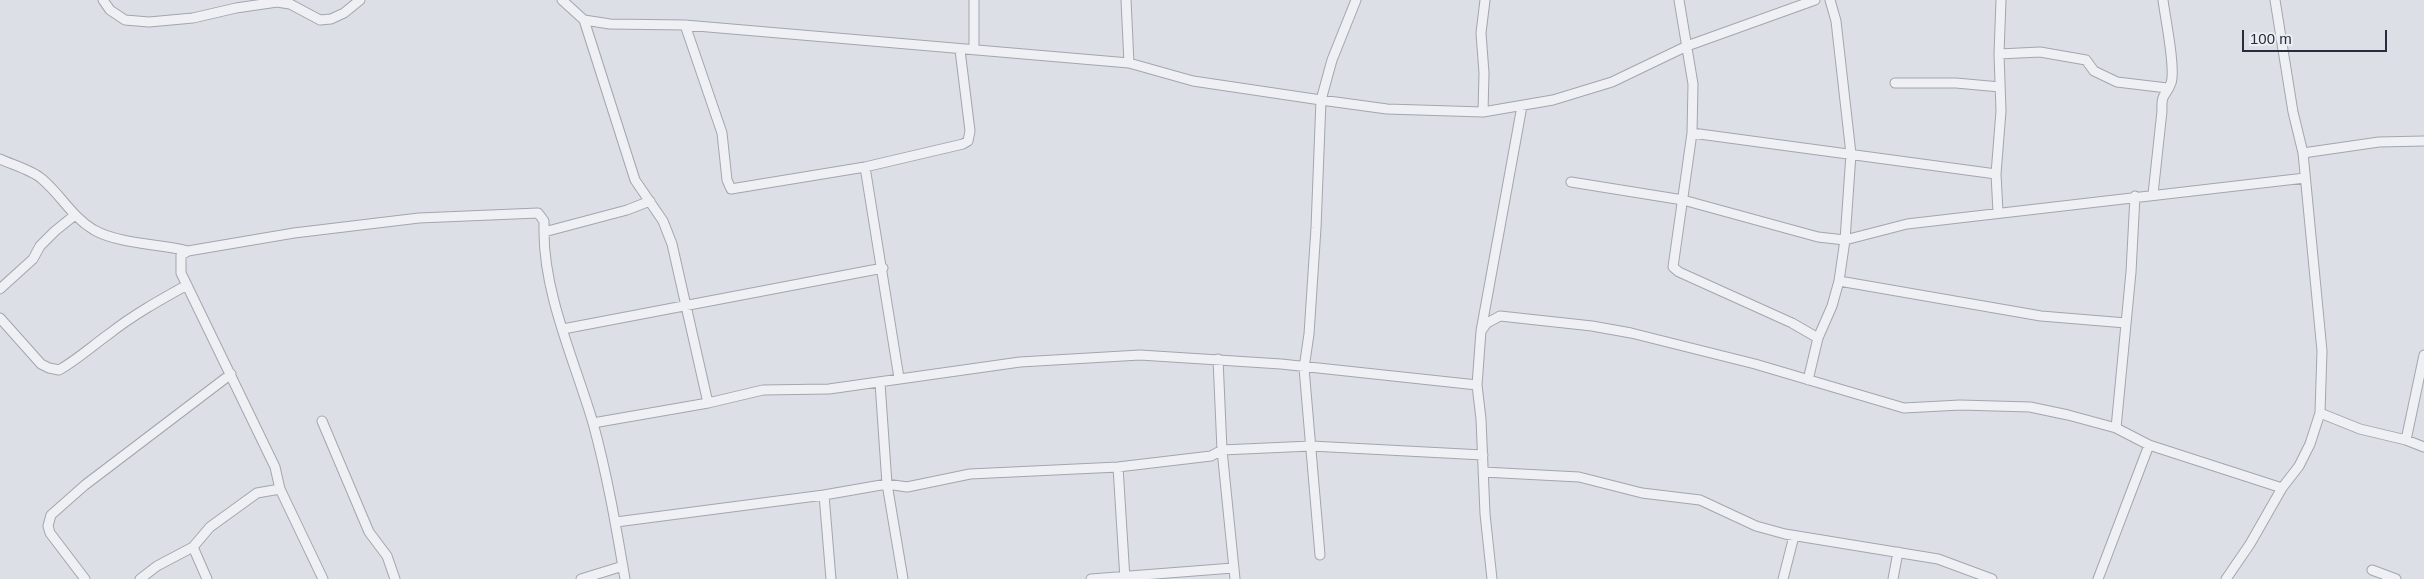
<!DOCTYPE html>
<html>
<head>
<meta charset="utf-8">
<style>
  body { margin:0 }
  #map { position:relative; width:2424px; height:579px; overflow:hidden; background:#dcdfe5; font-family:Helvetica,sans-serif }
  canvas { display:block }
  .scale { position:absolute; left:2242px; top:30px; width:145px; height:22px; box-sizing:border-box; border:2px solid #272e3a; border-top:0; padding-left:6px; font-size:15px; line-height:18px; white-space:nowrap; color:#272e3a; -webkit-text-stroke:4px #ebeef3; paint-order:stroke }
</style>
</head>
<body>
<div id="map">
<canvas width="2424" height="579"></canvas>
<div class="scale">100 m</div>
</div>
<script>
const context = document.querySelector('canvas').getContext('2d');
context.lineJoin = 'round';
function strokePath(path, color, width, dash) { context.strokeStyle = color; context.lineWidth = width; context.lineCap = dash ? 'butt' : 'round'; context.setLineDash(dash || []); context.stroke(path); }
const minor = new Path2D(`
  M103,0L110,10L125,20L149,22L193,18L236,8L277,2L290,4L320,20L331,19L344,13L360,0
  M562,0L584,20L610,24L685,25L1129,63L1193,81L1321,100L1387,109L1483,112L1553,100L1612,82L1687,46L1815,0
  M974,0V49
  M1126,0L1129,63
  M1679,0L1693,84L1692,133L1673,267L1679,272L1792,323L1818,338
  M584,20L635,180L663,221L672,244L708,403L763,390L829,389L1020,362L1140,355L1281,364L1477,385
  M685,25L722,133L727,180L731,189L865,167L963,144L968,141L970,131L960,50
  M1999,54L2040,52L2086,60L2094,71L2117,82L2167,88
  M1895,83H1956L2000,87
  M1483,112L1484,73L1481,33L1485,0
  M1692,133L1996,174
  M2303,153L2379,142L2424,141
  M0,159C13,165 32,170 42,179C61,195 72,217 94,230C119,244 160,244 188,251
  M865,167L899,378
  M1571,182L1683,200L1818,237L1845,240L1907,224L2305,178
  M2153,194L2162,111C2161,92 2166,97 2171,83C2176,69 2165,17 2163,0
  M1998,212L1996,174L2001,111L1999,54L2001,0
  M544,232C544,295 575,362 593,423C607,474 616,526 625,579
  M1839,281L2041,316L2126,323
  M0,289L33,259L40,246L55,231L75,215
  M0,318L41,364L49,368L59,370C77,360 92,346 109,334C133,315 160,300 187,285
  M563,329L883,268
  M1481,331L1487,323L1500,316L1592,326L1631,333L1755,364L1904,408L1960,405L2030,407L2068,415L2116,428L2149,445L2282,488
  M1218,359L1222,450L1235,579
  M1808,380L1818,338L1832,306L1839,281L1845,240L1851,154L1836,21L1830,0
  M880,383L887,484L903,579
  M2320,413L2360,429L2406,440L2424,447
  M322,421L369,532L387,556L395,579
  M593,423L708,403
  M2116,428L2131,272L2135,196
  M2406,440L2424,355
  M1118,467L1125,579
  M1483,472L1579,477L1642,493L1700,500L1756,526L1785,534L1938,559L1992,579
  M824,495L831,579
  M616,522L824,495L887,484L907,487L970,474L1118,467L1211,456L1222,450L1311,446L1483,455
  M193,547L207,579
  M1320,555L1304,368L1309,334L1316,228L1321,100L1332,60L1356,0
  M2372,570L2396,579
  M85,579L50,533L48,526L51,515L85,485L231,374
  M140,579L157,566L193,547L210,527L257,493L280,489
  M323,579L280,489L275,467L181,273V255L188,251L294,233L419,218L538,213L544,221V232L627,210L650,201
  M581,579L623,566
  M1091,579L1233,568
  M1492,579L1485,514L1481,419L1477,385L1481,331L1522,106
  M1783,579L1794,536
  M1893,579L1898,552
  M2098,579L2149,445
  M2226,579L2250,544L2282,488L2299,466L2310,444L2320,413L2322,351L2308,205L2303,153L2293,112L2275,0`);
strokePath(minor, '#a2a6ae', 11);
strokePath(minor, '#eef0f4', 9);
</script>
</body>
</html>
